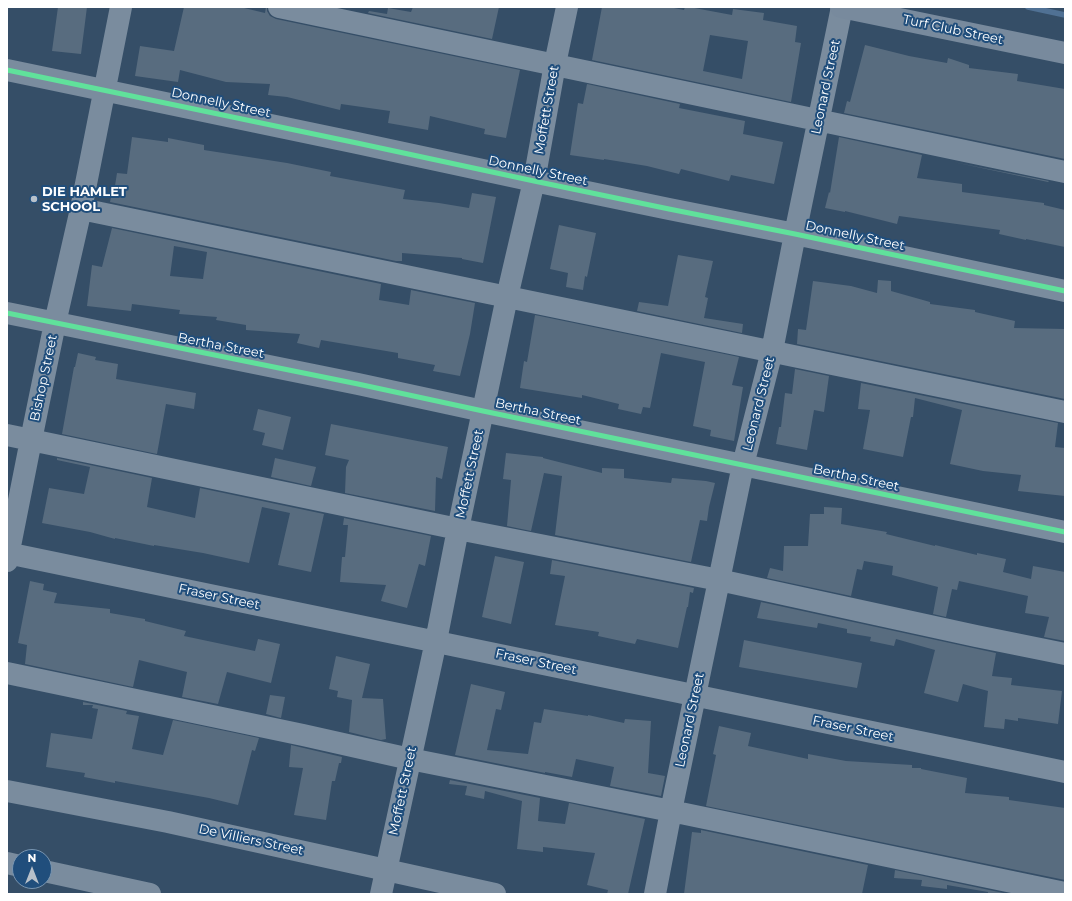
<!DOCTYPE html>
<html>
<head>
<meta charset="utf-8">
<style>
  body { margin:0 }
  #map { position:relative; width:1072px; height:901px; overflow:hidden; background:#354e67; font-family:Montserrat,sans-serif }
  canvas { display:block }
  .frame { position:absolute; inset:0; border:8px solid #fff; pointer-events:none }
  .north { position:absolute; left:12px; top:849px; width:40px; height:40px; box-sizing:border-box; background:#204e7c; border:1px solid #7995b0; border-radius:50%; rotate:0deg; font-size:11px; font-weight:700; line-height:16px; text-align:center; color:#fff }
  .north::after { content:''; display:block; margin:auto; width:14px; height:18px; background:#b8c1ca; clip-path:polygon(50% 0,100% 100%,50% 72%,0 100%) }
</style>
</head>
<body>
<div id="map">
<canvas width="1072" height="901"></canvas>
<div class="frame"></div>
<div class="north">N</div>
</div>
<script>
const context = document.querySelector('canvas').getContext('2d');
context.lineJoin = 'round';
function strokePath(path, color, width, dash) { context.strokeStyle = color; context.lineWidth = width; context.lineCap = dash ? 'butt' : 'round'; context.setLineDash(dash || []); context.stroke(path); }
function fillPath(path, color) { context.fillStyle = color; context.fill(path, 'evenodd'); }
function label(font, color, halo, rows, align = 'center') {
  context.font = font + ' Montserrat,sans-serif'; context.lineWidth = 4; context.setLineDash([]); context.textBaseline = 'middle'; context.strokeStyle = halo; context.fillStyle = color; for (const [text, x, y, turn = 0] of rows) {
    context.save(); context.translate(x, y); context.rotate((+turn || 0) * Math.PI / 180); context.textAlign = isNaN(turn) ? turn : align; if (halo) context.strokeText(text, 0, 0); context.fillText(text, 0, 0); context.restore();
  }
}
strokePath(new Path2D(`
  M1028,7L1065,15`), '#507194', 5.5);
fillPath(new Path2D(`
  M58,7H87L81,54L52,51Z
  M184,7H240L265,13L266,7H267V11L270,16L276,19L520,70L506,138L484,134L485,129L430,116L428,130L388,123L390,111L341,104L340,110L287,97L268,95L270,84L226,82L180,70L178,82L135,76L140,46L174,51Z
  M413,7H499L492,39L368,13L369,11L387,14L388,8L411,12Z
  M602,7H669L684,10L685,7H689L732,15L733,9L764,13L763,20L797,26L795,42L801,43L791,102L592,60ZM710,35L748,41L742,79L703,71Z
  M865,45L909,56L947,63L948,58L969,65V68L1018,74L1017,81L1065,89V159L844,113L847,101L850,102Z
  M587,84L680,104L679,108L745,121L743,134L783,142L774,184L731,175L729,181L681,169L679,174L647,166L604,159V160L570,155L578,103L583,104Z
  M132,137L168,142V138L204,145V150L287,163L331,172L330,176L405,190L403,199L439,203L469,208L472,193L496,197L483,263L462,259V258L402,253V261H396L110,202L112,192H114L117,173L127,174Z
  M839,137L922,155L917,178L962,184V192L1044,203V205L1065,210V247L1026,239V240L999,234L1000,230L899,216L897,224L845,211V212L825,208L829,192L830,193Z
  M953,162L1049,181L1048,182Z
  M559,225L596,233L587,277L585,276L583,290L566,287L568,273L550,269Z
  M112,228L381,284L379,300L409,305L411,290L475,303L470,334L460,376L433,371L435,365L398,358V353L321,340L319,348L297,343L300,334L246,330V325L216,320L217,317L179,314L180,310L132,304L131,311L87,306L92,265L102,267ZM174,246L207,252L203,279L170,276Z
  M678,255L713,261L705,297L708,298L704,318L743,324L742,333L637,311L639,302L668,306Z
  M878,280L891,281V291L930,302V304L975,310V312L1015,321L1014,328L1065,329V399L797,344L798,329L806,330L813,281L851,286L877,293Z
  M535,315L739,357L732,385L743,387L734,441L710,436L711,430L693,426L705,362L661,353L650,408L643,407L641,414L618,409L619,404L582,395V398L520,388L524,361L527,362Z
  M78,353L96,357L95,360L118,364L116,379L196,393L194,409L166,404L157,454L62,434L74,367H75Z
  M795,369L829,376L824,412L814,410L807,450L776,444L779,427H781L785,393L792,394Z
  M861,383L1058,423L1055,447L1065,448V496L1018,491L1021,475L983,471L950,464L962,410L915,398L913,417H911L903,457L863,449L870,410L858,409Z
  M258,409L291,417L283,450L262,445L265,433L253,430Z
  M331,424L448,447L442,479L436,477L435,511L345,493L346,467L349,460L325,455Z
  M506,453L543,457V458L602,473V468L624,469V478L671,483L672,478L706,481L715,483L709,507L707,521L700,520L691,562L555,535L562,476L544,473L531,531L507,526L511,480L503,479Z
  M57,458L152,478L147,507L195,518L200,488L324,514L311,572L278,565L290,513L262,507L249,563L203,553L154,545V546L115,538V539L90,532L42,523L49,488L84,494L90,467L57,460Z
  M275,458L316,467L311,486L271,477Z
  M824,507L842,508L841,524L887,532L886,534L935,546V545L977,555V553L1006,559L1003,572L1031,579L1033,566L1065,572V641L1044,637L1049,617L1025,613L1028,596L959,581L957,590L952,589L946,617L933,614L938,587L892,575L893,566L864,561L862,570L857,569L851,596L767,578L770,568L783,571L784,546H808L810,514H824Z
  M344,518L431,536L425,566L419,564L407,608L381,601L386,585L340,582L342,557H345L348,525H343Z
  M495,556L524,562L511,624L482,617Z
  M552,560L694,588L693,593L690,592L688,607H687L678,648L637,639L635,644L598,636L599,632L555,625L565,576L550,574Z
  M30,581L44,584L43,590L57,593L54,603L110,609V613L145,619V621L186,631L184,636L255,651L258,639L280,644L271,683L227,672L218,704L182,697L187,672L139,660L133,687L25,664L27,645L18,643Z
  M761,602L996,653L992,676L1012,678L1011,685L1062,691L1058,724L1018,718V721L1005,719L1004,729L984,727L988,691L963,684L958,702L924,693L935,650L896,639L894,646L870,641L871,637L847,633V629L818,623L817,628L757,618Z
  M744,640L862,663L857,688L739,667Z
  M336,656L370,664L362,698L383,699L386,739L381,740L349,732L352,700L337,697L338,691L329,689Z
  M471,684L505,692L501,710L496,709L487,750L528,754L534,722L541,723L544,709L588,716V715L624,723L625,719L651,721L648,773L665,776L661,796L610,786L614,767L576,759L572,777L545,772V773L455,755Z
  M270,695L285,697L281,718L266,714Z
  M83,702L127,711L126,714L139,716L132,749L163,755L173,720L259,738L255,751L252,750L238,805L209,798L115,781V783L84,777L85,773L46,767L51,733L92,739L98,709L92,708L93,705H83Z
  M719,726L751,733L748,746L808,759V754L846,761L912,765V768H921V769L967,778L965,793L1009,797V800L1065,808V880L706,806L716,755L713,754Z
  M291,745L342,757L341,763H339L335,781H332L326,820L294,815L303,768L289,767Z
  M450,780L540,798L538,821L565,824L569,803L645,819L628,894H607L608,890L587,885L595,853L543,847V852L517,849L522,801L485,791L484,799L465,795L467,786L449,784Z
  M701,830L868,865L862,894H684L692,832L701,833Z
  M895,870L1008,894H988V892L947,885V889L921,886L922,880L894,878Z`), '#586c7f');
strokePath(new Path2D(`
  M279,7L1065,172
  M7,70L357,143L534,181L669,209L795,234L1065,291
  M81,209L1065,412
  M7,313L358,384L483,411L1065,532
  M7,435L458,529L719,580L976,636L1065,654
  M7,553L1065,772
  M7,561L31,440L55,323L81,209L121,7
  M7,673L303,735L410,759L671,811L1065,893
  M7,791L168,822L495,894
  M7,863L20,866
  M44,871L150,894
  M381,894L436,641L458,529L507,297L534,181L555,64L567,7
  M655,894L671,811L743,465L772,351L795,234L842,7`), '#7a8c9e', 22);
strokePath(new Path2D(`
  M841,7L1065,53`), '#788a9d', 22);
strokePath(new Path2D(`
  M7,70L357,143L534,181L669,209L795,234L1065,291
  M7,313L358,384L483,411L1065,532`), '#60e19b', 5);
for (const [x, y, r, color] of [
  [34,199,4,"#b8c1ca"]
]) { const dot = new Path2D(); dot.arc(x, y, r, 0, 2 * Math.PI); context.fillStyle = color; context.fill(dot); strokePath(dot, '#204e7c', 1.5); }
label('13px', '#fff', '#204e7c', [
  ["Turf Club Street",953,30,12],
  ["Leonard Street",826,87,-78],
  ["Donnelly Street",221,103,12],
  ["Moffett Street",547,110,-80],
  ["Donnelly Street",538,171,12],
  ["Donnelly Street",855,236,12],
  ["Bertha Street",221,346,11],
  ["Bishop Street",44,378,-78],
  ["Leonard Street",759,404,-76],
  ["Bertha Street",538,412,12],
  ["Moffett Street",470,474,-78],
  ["Bertha Street",856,478,12],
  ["Fraser Street",219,597,12],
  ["Fraser Street",536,662,12],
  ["Leonard Street",690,720,-78],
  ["Fraser Street",853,729,12],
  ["Moffett Street",403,791,-78],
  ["De Villiers Street",251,840,12]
]);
label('bold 13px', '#fff', '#204e7c', [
  ["DIE HAMLET",42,192],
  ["SCHOOL",42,207]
], 'left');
</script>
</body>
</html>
